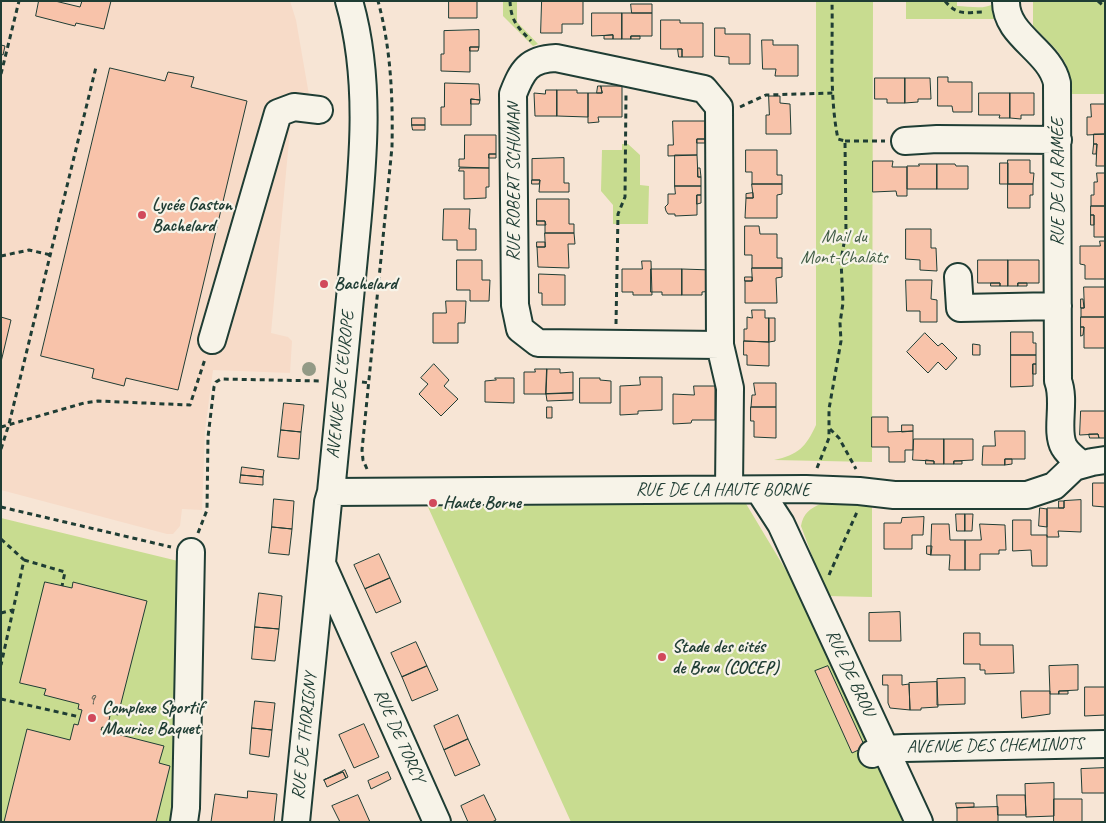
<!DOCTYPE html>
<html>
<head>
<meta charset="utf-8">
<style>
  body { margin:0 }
  #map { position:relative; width:1106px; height:823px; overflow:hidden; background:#f7e5d5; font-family:Caveat,sans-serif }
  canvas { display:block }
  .frame { position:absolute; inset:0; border:2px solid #1f3d34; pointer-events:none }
</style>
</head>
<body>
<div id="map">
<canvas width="1106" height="823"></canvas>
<div class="frame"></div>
</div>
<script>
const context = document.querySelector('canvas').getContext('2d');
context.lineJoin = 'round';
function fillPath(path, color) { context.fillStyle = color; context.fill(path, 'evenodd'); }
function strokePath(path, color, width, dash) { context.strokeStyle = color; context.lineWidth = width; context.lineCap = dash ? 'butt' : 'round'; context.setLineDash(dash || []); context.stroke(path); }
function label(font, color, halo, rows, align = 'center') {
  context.font = font + ' Caveat,sans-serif'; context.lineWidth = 4.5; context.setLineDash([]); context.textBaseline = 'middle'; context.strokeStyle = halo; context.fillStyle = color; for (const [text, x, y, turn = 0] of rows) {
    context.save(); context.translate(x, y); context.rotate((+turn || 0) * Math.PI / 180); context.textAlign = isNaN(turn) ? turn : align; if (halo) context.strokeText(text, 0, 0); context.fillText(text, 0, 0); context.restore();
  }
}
fillPath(new Path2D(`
  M1,1H290L296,20L309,95L293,98L271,333L288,337L292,341L290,373L213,370L205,430L202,510L182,509L180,526L173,534H167L1,490Z`), '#f7dbc8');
fillPath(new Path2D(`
  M503,1H517V22L538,44L533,46L503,16Z
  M816,1H873L872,462L774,460C798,455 806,447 816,425Z
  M906,1H957V6C968,6 984,10 993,4L995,19H906Z
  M1033,1H1105V94H1072C1071,58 1056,50 1033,26Z
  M622,144H628L640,155V185L649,186L648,224H613V205L601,191L602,150H622Z
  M745,502L796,587L903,822H571L428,507Z
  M821,504L872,506V597L827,596L801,526C803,514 810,508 821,504Z
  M1,518L178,561L177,822H1Z`), '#c8dc90');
const building = new Path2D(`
  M39,1H55L80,7L82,1H111L104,29L76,23L75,26L36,16Z
  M449,1H477V18H449Z
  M542,1H583V24H562V33H541Z
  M631,4H652V13H632Z
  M592,13H622V39H613V35L592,36Z
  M622,13H652V36H631V39H622Z
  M661,20H680V23H703V57H682V49H661Z
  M715,28H725V34H750V64H729V57L715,56Z
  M479,30V47H470V72L441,71V54H444V31Z
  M613,35V39H604V36Z
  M631,36H640V39H631Z
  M762,40H773V45H798V76H775L776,69H763Z
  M1,45L5,46L3,55L1,54Z
  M470,47H479L478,51H470Z
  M678,49H682V57H679Z
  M110,68L165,81L168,72L194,77L191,87L247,101L178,390L126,378L124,386L92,378L94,369L41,356Z
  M938,77H948V82H972V112H953L952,106H938Z
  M875,78H905V103H887V99H875Z
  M905,78H930L931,99H918V102L905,103Z
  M445,83L479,84L480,100L471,99V125H441V107H444Z
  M598,86H601L602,93H597Z
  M601,86H622V117H598L599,122L588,123V93H602Z
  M546,90H557V116H535L534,93L545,94Z
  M557,90H577V93H588V117L557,116Z
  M979,93H1010V118H999L1000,115H979Z
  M1010,93H1034V115H1021V119L1010,118Z
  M769,96H780V103L790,104L791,134H766V115H769Z
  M471,99L480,100L479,104H471Z
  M1091,104H1105V134L1087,135V117H1091Z
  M412,118H425V125H412Z
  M673,121H705V139H697V155L668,156V145H673Z
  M412,125H425V130H413Z
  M1094,134H1105V166H1096L1097,144H1094Z
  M465,135H496V154H489V168L459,167V159H464Z
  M697,139H705V143H697Z
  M1094,144H1097L1096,154H1093Z
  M746,150H777V175H782V184H752V172H746Z
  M489,154H496V158H489Z
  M675,155H697L698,177H701V186H675Z
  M564,158V183H569V192H539L540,180H532V159Z
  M1008,160H1030V173H1034L1033,184H1008Z
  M873,161H893L892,167H907V196H897L896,191L873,192Z
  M1000,163H1008V184H1000Z
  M919,164H937V189H907V166H919Z
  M937,164H955L956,166H968V189H937Z
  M460,168H489V187H486V198L464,199V171H459Z
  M698,168H700L701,177H698Z
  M1097,173H1105V206H1091V195H1094V182H1097Z
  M532,180H540L539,184H532Z
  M752,184H782V194L777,195V218H745L746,198H753Z
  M1008,184H1033V195H1030V208H1008Z
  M675,186H701V195H697V215L675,216V214H668L666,211L665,207L668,204V194H675Z
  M753,193V198H746V194Z
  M697,195H701V203L697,204Z
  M537,199H569V224H574V233H545V221H537Z
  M1091,206H1105V237H1094V215H1091Z
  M444,209H470L469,229H476V250H457V240H443Z
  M1091,215H1094V225H1091Z
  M537,221H545L546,225H537Z
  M745,226H759L760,234H777V258H782V268H752V255H745Z
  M906,229H931V248H936L937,271L920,270V260L906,259Z
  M545,233H574L575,244H568L569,268L538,267L537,247H545Z
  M1100,241H1105V279H1085V265L1080,264V246H1100Z
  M537,242H545V247H537Z
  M457,260H482V280H490L489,301H470V290H457Z
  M978,260H1008V286H1000V283H978Z
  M1008,260H1039V283H1018V286H1008Z
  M642,261H651L652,295H633V292H622V269H642Z
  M752,268H782V277L776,278L777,303H745V281H752Z
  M651,269H682V295H662V292H651Z
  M682,269L712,270V291L702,292V295H682Z
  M539,274L565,275V305H542V293H539Z
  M745,277H752V281H745Z
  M906,280H932L931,299L937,300V322H920V311H907Z
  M991,283H1000V286H991Z
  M1018,283H1027V286H1018Z
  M1084,287H1105V317H1081V308H1084Z
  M1081,299H1083L1084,308H1081Z
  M446,301H466L465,323H458V343H433V313H446Z
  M752,310H765V318H769V342L744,341V329H747V317L752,318Z
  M1,317L11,320L1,362Z
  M1081,317H1105V348H1084V327H1081Z
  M769,318H775V341L769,342Z
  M1081,327H1084L1083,335L1081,336Z
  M1011,332H1033V343H1036V355H1011Z
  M925,333L938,346L942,343L957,358L946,370L938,362L928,373L907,352Z
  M744,341L769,342V366L747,365V355H744Z
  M973,344L980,345V355H973Z
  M1011,355H1036V364H1033V386L1011,387Z
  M434,364L449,380L444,386L458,399L441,416L419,394L428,384L421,378Z
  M1033,364H1036V374H1033Z
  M535,369H547L546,394H524V372H535Z
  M547,369H560V373L573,372V393L546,394Z
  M640,377H662V410L638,411V414L620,415V386L640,385Z
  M495,378H514V403L485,402V381L496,380Z
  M580,378H600V380L611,381V403H580Z
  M754,383H776V407H751L752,395H755Z
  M694,386H715V420H692L691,423L673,424V394L694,395Z
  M573,393V400L547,401L546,394Z
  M284,403L304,405L301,432L281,430Z
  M547,407H552V418H547Z
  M751,407H776V438L754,437V421H751Z
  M1081,411H1105V438H1099L1098,434L1080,435Z
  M872,417H888V432L913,431V450H905V462H889V447H872Z
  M902,425H913V431L902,432Z
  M281,430L301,432L299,459L278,457Z
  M995,431H1025V459H1005V465H982L983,446H995Z
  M1089,434H1098L1099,438H1090Z
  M914,439H944V464H934V461L913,460Z
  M944,439H973V460L954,461V464H944Z
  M1005,459H1012V464L1005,465Z
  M926,460L934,461V464H926Z
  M954,461H962V464H954Z
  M242,467L264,470L263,477L241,475Z
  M241,475L263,477V485L240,483Z
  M1093,483H1105V507L1093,506Z
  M274,499L294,501L292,529L272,527Z
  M1081,500V532L1058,531L1059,537H1047V508H1064V501Z
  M1059,501H1064V508H1059Z
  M1040,508L1047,509V527L1039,526Z
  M956,514H965V531H957Z
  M965,514H973L972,531H965Z
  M924,517L923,535H912V549H884V523H901L902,518Z
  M1013,520H1031V535H1047V566H1032L1031,550L1013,551Z
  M932,524H949L950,540H965V570H949L950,555H931Z
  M980,524L1005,525L1006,550H999V554H980V570H965V540H981Z
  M272,527L292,529L289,555L269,553Z
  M927,546H932L931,555L927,554Z
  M379,554L390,578L365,589L354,565Z
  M390,578L401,602L376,613L365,589Z
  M45,582L72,588L73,582L147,601L118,715L107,712L106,715L110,716L107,728L102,727L101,730L164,746L159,763L170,766L156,822H4L27,729L70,740L74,724L78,725L82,710L78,709L79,704L44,695L46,689L20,683Z
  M259,593L282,596L279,629L255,627Z
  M900,612L901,641H869V613Z
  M255,627L279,629L275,661L252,659Z
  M964,633H980V645H1013L1014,673L985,674V670H980V664H964Z
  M416,642L427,666L402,677L391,653Z
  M1078,665V690L1059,691V694H1050L1049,666Z
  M427,666L438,690L412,701L402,677Z
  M828,666L865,747L852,753L815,671Z
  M883,675H902V685L909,684L910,710L890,708L888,703V685H883Z
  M965,678V704L937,705V679Z
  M937,682L938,707L921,708V710H910L909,683Z
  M1085,687H1105V715L1085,716Z
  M1021,691H1050V714L1022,718Z
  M1059,691H1068V694H1059Z
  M255,701L275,703L272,730L252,728Z
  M458,715L468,739L444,750L434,726Z
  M364,724L379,757L354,768L339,735Z
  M252,728L272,730L269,757L250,754Z
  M468,739L480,765L455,776L444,750Z
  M1105,768V793H1082L1081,769Z
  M345,770L348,777L346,778L343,772L324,780Z
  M343,772L346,778L327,787L324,780Z
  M388,772L391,779L371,789L368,781Z
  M1054,783V816L1026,817L1025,784Z
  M248,791L277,794L274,822H211L215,794L247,798Z
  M358,795L370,822H340L332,806Z
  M484,795L496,820L492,822H468L461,806Z
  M997,795H1025L1026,815H998Z
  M1054,799H1082V822H1054Z
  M956,803H974V807L957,808Z
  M998,807V822H957V808Z`);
fillPath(building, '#f8c3aa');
strokePath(building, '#1f3d34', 1);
const minor = new Path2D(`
  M1006,1C1005,36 1050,50 1057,83L1058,381C1066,401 1055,431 1064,447C1068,454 1075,459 1081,464
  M905,141L937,139L1058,140
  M958,277L960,308L1058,306
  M212,340L278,113L294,107L319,110
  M720,345L538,343L520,329L515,305L513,94C522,71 528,59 556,58L704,89L719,107L720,345L730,388L729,489
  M759,490L781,524L919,822
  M331,492L806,489L859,491L894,495H1027L1054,486L1074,467L1092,462L1105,460
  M323,566L437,822
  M872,754L885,749L904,748L1105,744
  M184,822L186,808L191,552
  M296,822L328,502L331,492C338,413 346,335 354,257C362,173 373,84 349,1`);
strokePath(minor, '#1f3d34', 30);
strokePath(new Path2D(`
  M510,1C511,22 518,27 531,41
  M945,1C958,17 967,12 985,12
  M1098,1L1105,7
  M1,74L19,1
  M740,107L766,95L834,93
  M845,141H885
  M1,256L29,250L51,255
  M616,324L618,214L625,197L626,94
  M362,382L370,383
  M1,427L84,403L98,401L190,405L205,359
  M830,429L839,438L856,469
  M1,449L9,424L96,67
  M817,468L829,438V409L841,341L840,323L843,303L841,260L846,232L845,141L838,139C829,95 833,46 832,1
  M367,469L363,460L362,450L392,147C393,99 391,48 378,1
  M1,507L171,547
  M198,533L207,510L208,437L214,387L216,382L221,379L321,381
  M1,539L24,560L1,665
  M24,560L65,572L62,586
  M829,575L857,512
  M1,613L13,610
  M1,699L80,717`), '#1f3d34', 3, [5, 4]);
strokePath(minor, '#f7f3e8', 26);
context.fillStyle = '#939a86';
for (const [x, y] of [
  [309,369]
]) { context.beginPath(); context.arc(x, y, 7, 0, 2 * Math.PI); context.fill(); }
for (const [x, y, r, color] of [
  [142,215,5,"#d1495b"],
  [324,284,5,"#d1495b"],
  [433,503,5,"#d1495b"],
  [662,657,5,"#d1495b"],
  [92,718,5,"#d1495b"]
]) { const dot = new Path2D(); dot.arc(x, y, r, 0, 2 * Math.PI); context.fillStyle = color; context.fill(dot); strokePath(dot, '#f7f3e8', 2); }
label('15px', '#555e52', null, [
  ["9",92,700]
]);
label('18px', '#1f3d34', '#f7f3e8', [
  ["RUE ROBERT SCHUMAN",514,182,-90],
  ["RUE DE LA RAMÉE",1058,182,-90],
  ["AVENUE DE L'EUROPE",341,385,-84],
  ["RUE DE LA HAUTE BORNE",723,490],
  ["RUE DE BROU",850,673,65],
  ["RUE DE THORIGNY",305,736,-84],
  ["RUE DE TORCY",399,736,66],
  ["AVENUE DES CHEMINOTS",995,746,-1]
]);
label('bold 18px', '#1f3d34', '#f7f3e8', [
  ["Lycée Gaston",152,205],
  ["Bachelard",152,226],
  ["Bachelard",334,284],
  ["Haute Borne",443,503],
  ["Stade des cités",672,647],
  ["de Brou (COCEP)",672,668],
  ["Complexe Sportif",102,708],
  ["Maurice Baquet",102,729]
], 'left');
label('18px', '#415d46', '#f7f3e8', [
  ["Mail du",844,237],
  ["Mont-Chalâts",844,258]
]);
</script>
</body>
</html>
